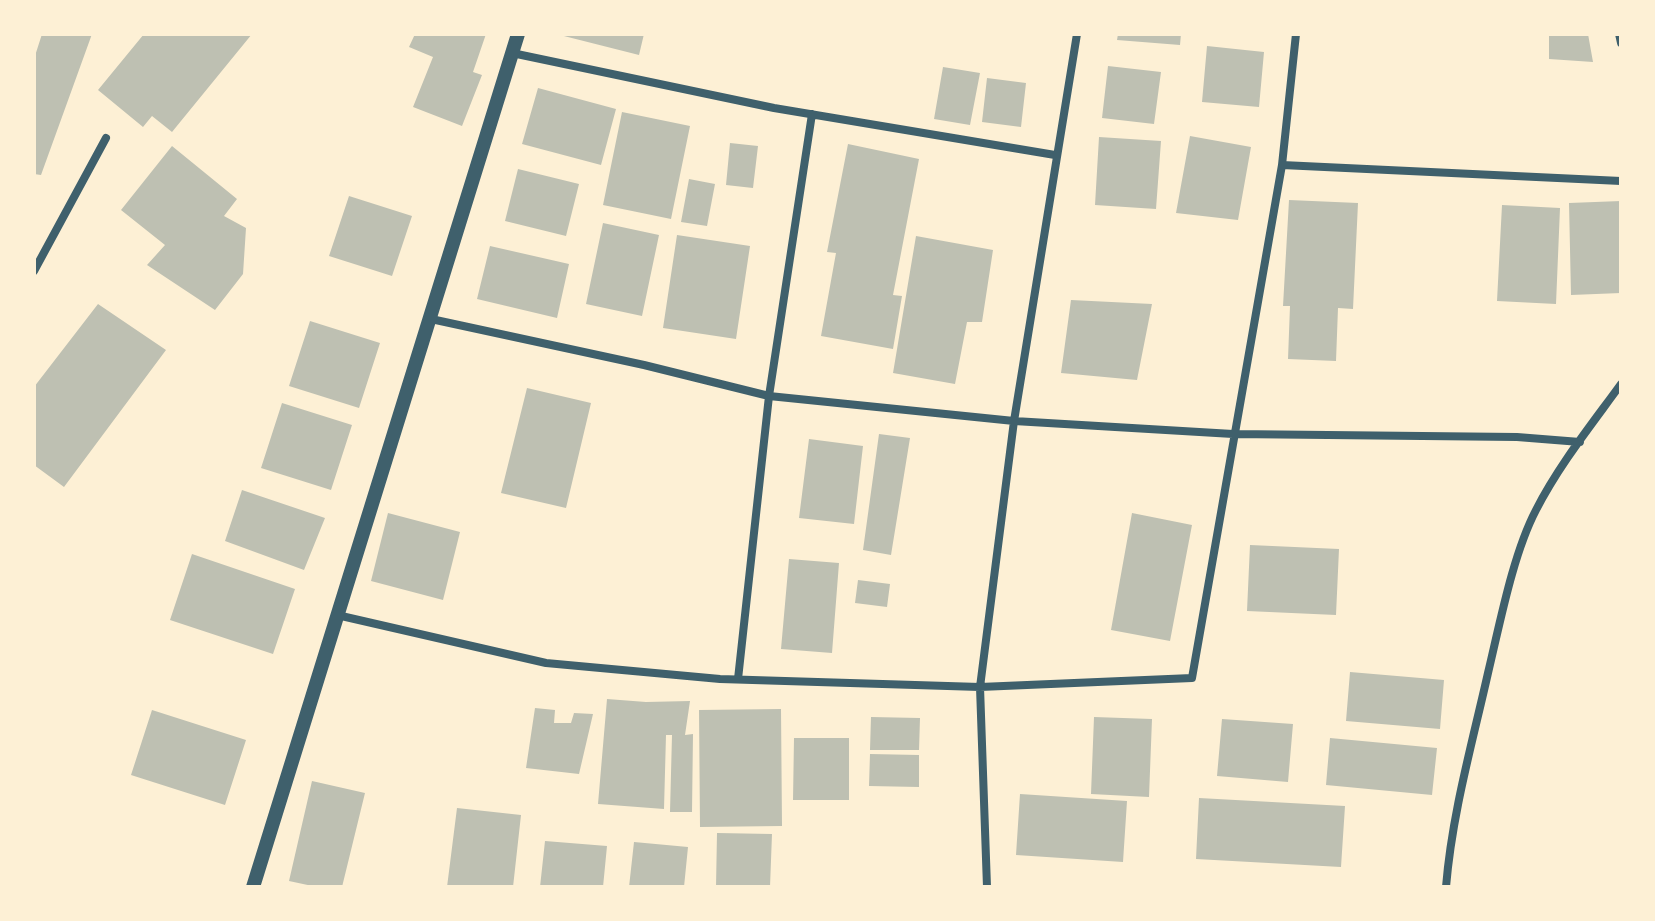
<!DOCTYPE html>
<html>
<head>
<meta charset="utf-8">
<style>
  body { margin:0 }
  #map { position:relative; width:1655px; height:921px; overflow:hidden; background:#fdf0d5; font-family:"PT Serif",serif }
  canvas { display:block }
  .frame { position:absolute; inset:0; border:36px solid #fdf0d5; pointer-events:none }
</style>
</head>
<body>
<div id="map">
<canvas width="1655" height="921"></canvas>
<div class="frame"></div>
</div>
<script>
const context = document.querySelector('canvas').getContext('2d');
context.lineJoin = 'round';
function fillPath(path, color) { context.fillStyle = color; context.fill(path, 'evenodd'); }
function strokePath(path, color, width, dash) { context.strokeStyle = color; context.lineWidth = width; context.lineCap = dash ? 'butt' : 'round'; context.setLineDash(dash || []); context.stroke(path); }
fillPath(new Path2D(`
  M42,34H92L41,175L34,174V59Z
  M144,34H252L172,132L152,116L143,127L98,90Z
  M415,34H486L473,72L482,75L462,126L413,107L433,57L409,47Z
  M556,34H644L639,55Z
  M1118,34H1181L1180,45L1117,40Z
  M1549,34H1588L1593,62L1549,59Z
  M1207,46L1264,52L1259,107L1202,102Z
  M1108,66L1161,72L1154,124L1102,118Z
  M943,67L980,73L970,125L934,119Z
  M987,78L1026,83L1021,127L982,122Z
  M538,88L616,109L601,165L522,144Z
  M622,112L690,126L671,219L603,205Z
  M1190,136L1251,147L1238,220L1176,213Z
  M1099,137L1161,141L1156,209L1095,205Z
  M730,143L758,146L753,188L726,185Z
  M848,144L919,159L893,295L902,296L893,349L821,336L836,253L827,252Z
  M172,146L237,199L224,216L246,228L243,274L215,310L147,265L165,245L121,210Z
  M518,169L579,184L566,236L505,221Z
  M689,179L715,184L707,226L681,222Z
  M349,196L412,216L392,276L329,256Z
  M1289,200L1358,203L1353,309L1338,308L1336,361L1288,359L1290,306H1283Z
  M1621,201V293L1571,295L1569,203Z
  M1502,205L1560,208L1556,304L1497,301Z
  M603,223L659,235L642,316L586,304Z
  M677,235L750,246L736,339L663,328Z
  M916,236L993,250L982,322H967L955,384L893,373Z
  M490,246L569,264L557,318L477,299Z
  M1071,300L1152,304L1137,380L1061,373Z
  M98,304L166,350L64,487L34,465V387Z
  M310,321L380,343L359,408L289,386Z
  M527,388L591,403L566,508L501,493Z
  M282,403L352,425L331,490L261,468Z
  M879,434L910,438L891,555L863,550Z
  M809,439L863,446L854,524L799,518Z
  M242,490L325,518L304,570L225,541Z
  M388,513L460,532L443,600L371,581Z
  M1132,513L1192,525L1170,641L1111,630Z
  M1250,545L1339,549L1336,615L1247,611Z
  M192,554L295,589L273,654L170,620Z
  M789,559L839,563L832,653L781,649Z
  M858,580L890,584L887,607L855,603Z
  M1350,672L1444,680L1440,729L1346,721Z
  M607,699L646,702L690,701L685,735L693,734L692,812H670L672,735H666L664,809L598,804Z
  M535,708L555,710L554,723H571L574,713L593,714L579,774L526,768Z
  M781,709L782,826L700,827L699,710Z
  M152,710L246,740L225,805L131,775Z
  M871,717L920,718L919,750H870Z
  M1094,717L1152,719L1149,797L1091,794Z
  M1222,719L1293,724L1288,782L1217,776Z
  M794,738H849V800H793Z
  M1330,738L1437,748L1432,795L1326,785Z
  M870,754L919,755V787L869,786Z
  M312,781L365,793L342,887H317L289,881Z
  M1020,794L1127,801L1123,862L1016,855Z
  M1199,798L1345,806L1341,867L1196,859Z
  M457,808L521,815L513,887H447Z
  M717,833L772,834L770,887H716Z
  M545,841L607,846L603,887H540Z
  M634,842L688,847L684,887H629Z`), '#bec0b2');
strokePath(new Path2D(`
  M1619,34L1621,43
  M512,53L774,108L1055,155
  M1282,165L1621,181
  M34,271L106,138
  M431,319L644,365L769,396L1014,421L1233,434L1517,437L1580,442
  M337,615L546,663L720,679L980,687L1192,678L1282,165L1296,34
  M738,679L769,396L812,114
  M987,887L980,687L1014,421L1077,34
  M1446,887C1452,814 1472,744 1488,673C1500,623 1513,554 1536,510C1559,465 1592,424 1621,384`), '#3f606c', 8);
strokePath(new Path2D(`
  M253,887L518,34`), '#3f606c', 14);
</script>
</body>
</html>
